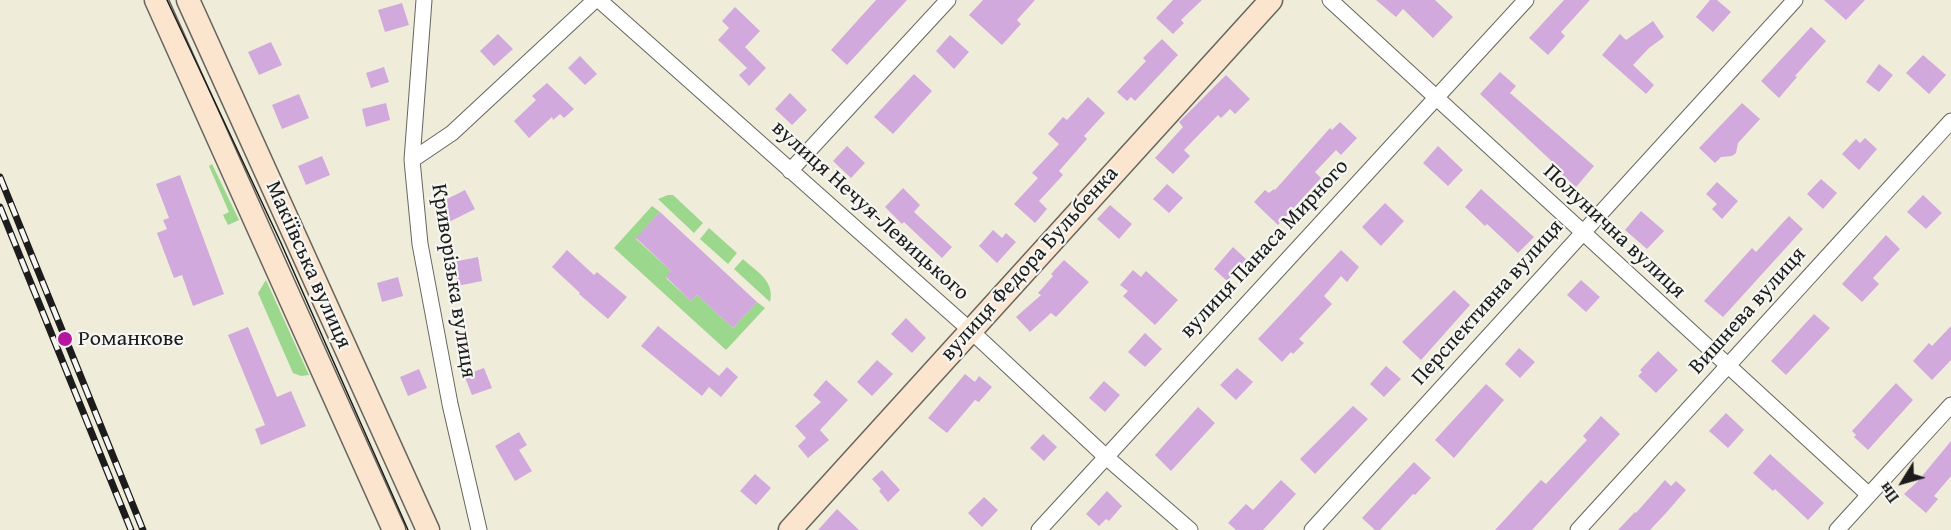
<!DOCTYPE html>
<html>
<head>
<meta charset="utf-8">
<style>
  body { margin:0 }
  #map { position:relative; width:1951px; height:530px; overflow:hidden; background:#f0ecda; font-family:"Gentium Book Plus",serif }
  canvas { display:block }
  .north { position:absolute; left:1873px; top:452px; width:60px; height:60px; -webkit-text-stroke:4px #f6f6f2; paint-order:stroke; rotate:233deg; font-size:16px; font-weight:700; line-height:24px; text-align:center; color:#1c1c1c }
  .north::after { content:''; display:block; margin:auto; width:21px; height:27px; background:#1c1c1c; clip-path:polygon(50% 0,100% 100%,50% 72%,0 100%) }
</style>
</head>
<body>
<div id="map">
<canvas width="1951" height="530"></canvas>
<div class="north">Пн</div>
</div>
<script>
const context = document.querySelector('canvas').getContext('2d');
context.lineJoin = 'round';
function fillPath(path, color) { context.fillStyle = color; context.fill(path, 'evenodd'); }
function strokePath(path, color, width, dash) { context.strokeStyle = color; context.lineWidth = width; context.lineCap = dash ? 'butt' : 'round'; context.setLineDash(dash || []); context.stroke(path); }
function label(font, color, halo, rows, align = 'center') {
  context.font = font + ' "Gentium Book Plus",serif'; context.lineWidth = 4.5; context.setLineDash([]); context.textBaseline = 'middle'; context.strokeStyle = halo; context.fillStyle = color; for (const [text, x, y, turn = 0] of rows) {
    context.save(); context.translate(x, y); context.rotate((+turn || 0) * Math.PI / 180); context.textAlign = isNaN(turn) ? turn : align; if (halo) context.strokeText(text, 0, 0); context.fillText(text, 0, 0); context.restore();
  }
}
fillPath(new Path2D(`
  M212,164L239,220L228,225L223,215L229,212L209,166Z
  M668,195H673L703,223L694,233L658,199Z
  M652,206L660,212L636,239L671,271L666,278L691,301L697,295L733,328L757,302L765,308L726,350L614,248Z
  M709,228L737,253L728,264L700,239Z
  M743,259C757,272 775,281 770,302L734,269Z
  M266,280L309,375L301,376L293,373L258,293Z`), '#9bd78c');
fillPath(new Path2D(`
  M876,0H907L847,65L831,50Z
  M983,0H1035L1017,20L1021,24L1002,45L969,15Z
  M1173,0H1202L1181,20L1184,23L1173,34L1156,18Z
  M1376,0H1435L1453,17L1433,38L1403,9L1396,17Z
  M1564,0H1590L1561,32L1565,36L1548,55L1529,38Z
  M1710,0H1717L1731,12L1713,32L1696,17Z
  M1824,0H1865L1846,20Z
  M402,3L409,25L385,32L378,10Z
  M735,7L760,31L745,47L766,68L749,86L739,75L747,68L718,40L729,28L722,21Z
  M1653,21L1664,37L1649,48L1633,65L1654,85L1646,94L1602,55L1620,34L1626,40Z
  M1811,27L1826,41L1795,76L1797,77L1779,98L1761,81Z
  M498,34L513,49L494,66L480,51Z
  M950,35L969,52L954,69L936,51Z
  M1162,39L1178,55L1135,101L1131,97L1127,101L1117,92L1146,61L1143,58Z
  M271,42L282,65L259,75L248,52Z
  M1923,55L1946,75L1929,94L1906,73Z
  M580,56L597,74L585,85L568,68Z
  M1879,64L1893,75L1879,92L1866,82Z
  M384,67L389,82L371,88L366,73Z
  M1500,72L1516,86L1510,93L1594,166L1576,187L1558,171L1560,169L1480,94Z
  M914,74L932,91L893,134L874,117Z
  M1226,75L1250,99L1235,114L1230,109L1221,118L1218,115L1184,150L1190,156L1173,174L1155,158L1183,127L1179,122Z
  M547,83L574,109L564,118L560,114L553,120L552,117L529,138L514,121L536,100L532,96Z
  M790,93L807,110L792,125L775,109Z
  M299,94L309,118L282,129L272,105Z
  M1088,97L1105,113L1084,136L1087,139L1059,171L1063,175L1039,201L1047,209L1035,223L1014,204L1038,178L1032,173L1059,144L1048,134L1063,117L1067,120Z
  M386,103L390,120L366,127L362,109Z
  M1742,103L1760,119L1738,143L1736,153L1732,156L1721,157L1715,163L1699,148Z
  M1340,122L1357,138L1341,155L1336,150L1315,172L1321,178L1278,225L1254,202L1265,190L1269,193L1274,189L1275,190L1330,128L1332,130Z
  M1865,138L1877,149L1859,170L1842,154L1856,139L1860,143Z
  M847,146L865,163L851,178L833,161Z
  M1438,146L1463,170L1448,186L1423,163Z
  M322,156L330,175L306,185L298,166Z
  M180,175L224,294L193,306L182,275L174,278L157,233L167,229L163,220L169,218L156,184Z
  M1821,179L1837,193L1823,209L1807,194Z
  M1717,182L1738,201L1722,219L1712,209L1717,204L1706,194Z
  M1167,184L1183,198L1169,213L1153,199Z
  M903,188L920,205L914,212L952,247L942,258L904,222L902,224L885,207Z
  M1481,189L1534,237L1518,253L1487,224L1485,226L1465,207Z
  M465,190L475,209L447,223L437,204Z
  M1923,195L1942,213L1926,229L1907,212Z
  M1385,203L1404,221L1381,246L1362,227Z
  M1110,205L1132,224L1119,239L1097,219Z
  M1641,211L1664,231L1647,249L1625,230Z
  M660,212L757,302L733,328L697,295L691,301L666,277L671,271L636,238Z
  M1789,216L1803,229L1723,317L1704,301L1752,248L1756,252Z
  M993,230L1002,238L1006,233L1016,242L997,263L979,246Z
  M1886,235L1900,249L1873,278L1879,284L1862,302L1842,284Z
  M1233,247L1246,259L1227,281L1214,269Z
  M567,250L594,275L597,272L627,297L608,319L579,294L580,293L552,267Z
  M1341,250L1359,267L1347,282L1341,276L1324,296L1332,304L1299,339L1304,343L1293,354L1291,352L1282,362L1258,339Z
  M478,257L482,281L457,286L453,262Z
  M1064,260L1089,282L1056,317L1051,313L1030,332L1016,317L1041,295L1038,293L1053,276L1051,274Z
  M1133,270L1141,277L1146,271L1178,300L1155,325L1123,296L1128,291L1120,285Z
  M398,277L403,296L382,302L377,283Z
  M1581,280L1600,297L1586,312L1567,295Z
  M1454,290L1470,305L1421,360L1402,342Z
  M1814,314L1830,328L1786,375L1771,361Z
  M906,318L926,338L912,353L891,334Z
  M658,326L719,376L727,367L738,377L721,397L709,387L702,396L641,346Z
  M1951,326V360L1932,380L1913,361L1929,343L1932,346Z
  M248,327L277,397L291,391L306,426L261,445L255,429L265,425L228,335Z
  M1145,333L1162,349L1145,367L1128,352Z
  M1519,348L1535,362L1520,378L1505,364Z
  M1658,351L1678,370L1656,393L1638,376L1642,372L1640,370Z
  M877,360L893,374L872,396L857,382Z
  M1386,366L1401,379L1384,397L1370,384Z
  M484,368L492,388L472,395L464,375Z
  M1237,368L1253,382L1236,400L1220,385Z
  M419,369L427,388L408,396L400,377Z
  M965,374L975,382L979,376L992,387L979,402L975,400L947,433L928,418Z
  M826,380L848,400L820,430L829,440L808,458L798,446L806,438L795,426L821,402L813,395Z
  M1104,381L1120,395L1105,412L1089,398Z
  M1896,383L1913,400L1868,450L1854,437L1856,435L1852,431Z
  M1486,384L1504,400L1454,458L1435,440Z
  M1353,406L1368,419L1315,474L1300,459Z
  M1198,407L1215,423L1171,471L1155,455Z
  M1726,413L1744,430L1728,448L1709,431Z
  M1601,416L1620,434L1532,530H1495L1541,480L1546,484L1587,440L1583,436Z
  M519,432L527,445L519,450L532,471L515,481L495,446Z
  M1043,434L1057,447L1044,461L1030,448Z
  M1951,441V476L1934,496L1938,499L1926,513L1904,494L1918,481Z
  M1770,454L1824,503L1808,520L1775,489L1773,491L1753,473Z
  M1414,462L1431,478L1415,495L1413,494L1380,530H1375L1362,518Z
  M882,470L900,490L888,502L879,491L881,489L872,479Z
  M755,474L771,488L756,505L740,491Z
  M1281,480L1296,494L1263,530H1236L1228,523L1246,504L1253,510Z
  M1665,480L1671,486L1676,481L1686,490L1666,513L1650,530H1618L1635,512L1636,513Z
  M1107,491L1122,506L1109,521L1106,519L1099,526L1086,514Z
  M984,497L998,510L982,527L968,513Z
  M837,509L859,530H818Z`), '#d1a9dd');
const street = new Path2D(`
  M424,0L412,160L420,244L450,404L479,530
  M599,0L970,330L1105,456L1190,530
  M1330,0L1869,495
  M412,160L452,133L595,0
  M790,171L948,0
  M1039,530L1526,0
  M1312,530L1795,0
  M1578,530L1951,121
  M1837,530L1951,405`);
const secondary = new Path2D(`
  M156,0L394,530
  M188,0L428,530
  M790,530L1271,0`);
strokePath(street, '#66655e', 17);
strokePath(secondary, '#66655e', 25);
strokePath(street, '#fff', 15);
strokePath(secondary, '#fce5cf', 22);
strokePath(new Path2D(`
  M167,0L281,243L408,530`), '#1c1c1c', 1.5);
const rail = new Path2D(`
  M0,177L143,530
  M0,207L131,530`);
strokePath(rail, '#1c1c1c', 7);
strokePath(rail, '#f6f6f2', 4.5, [14]);
for (const [x, y, r, color] of [
  [65,339,8,"#b5179e"]
]) { const dot = new Path2D(); dot.arc(x, y, r, 0, 2 * Math.PI); context.fillStyle = color; context.fill(dot); strokePath(dot, '#f6f6f2', 2); }
label('22px', '#1c1c1c', '#f6f6f2', [
  ["вулиця Нечуя-Левицького",870,211,42],
  ["Полунична вулиця",1614,232,43],
  ["вулиця Панаса Мирного",1265,249,-47],
  ["вулиця Федора Бульбенка",1030,264,-48],
  ["Макіївська вулиця",308,265,66],
  ["Криворізька вулиця",453,281,81],
  ["Перспективна вулиця",1488,303,-48],
  ["Вишнева вулиця",1748,311,-48]
]);
label('22px', '#1c1c1c', '#f6f6f2', [
  ["Романкове",78,339]
], 'left');
</script>
</body>
</html>
